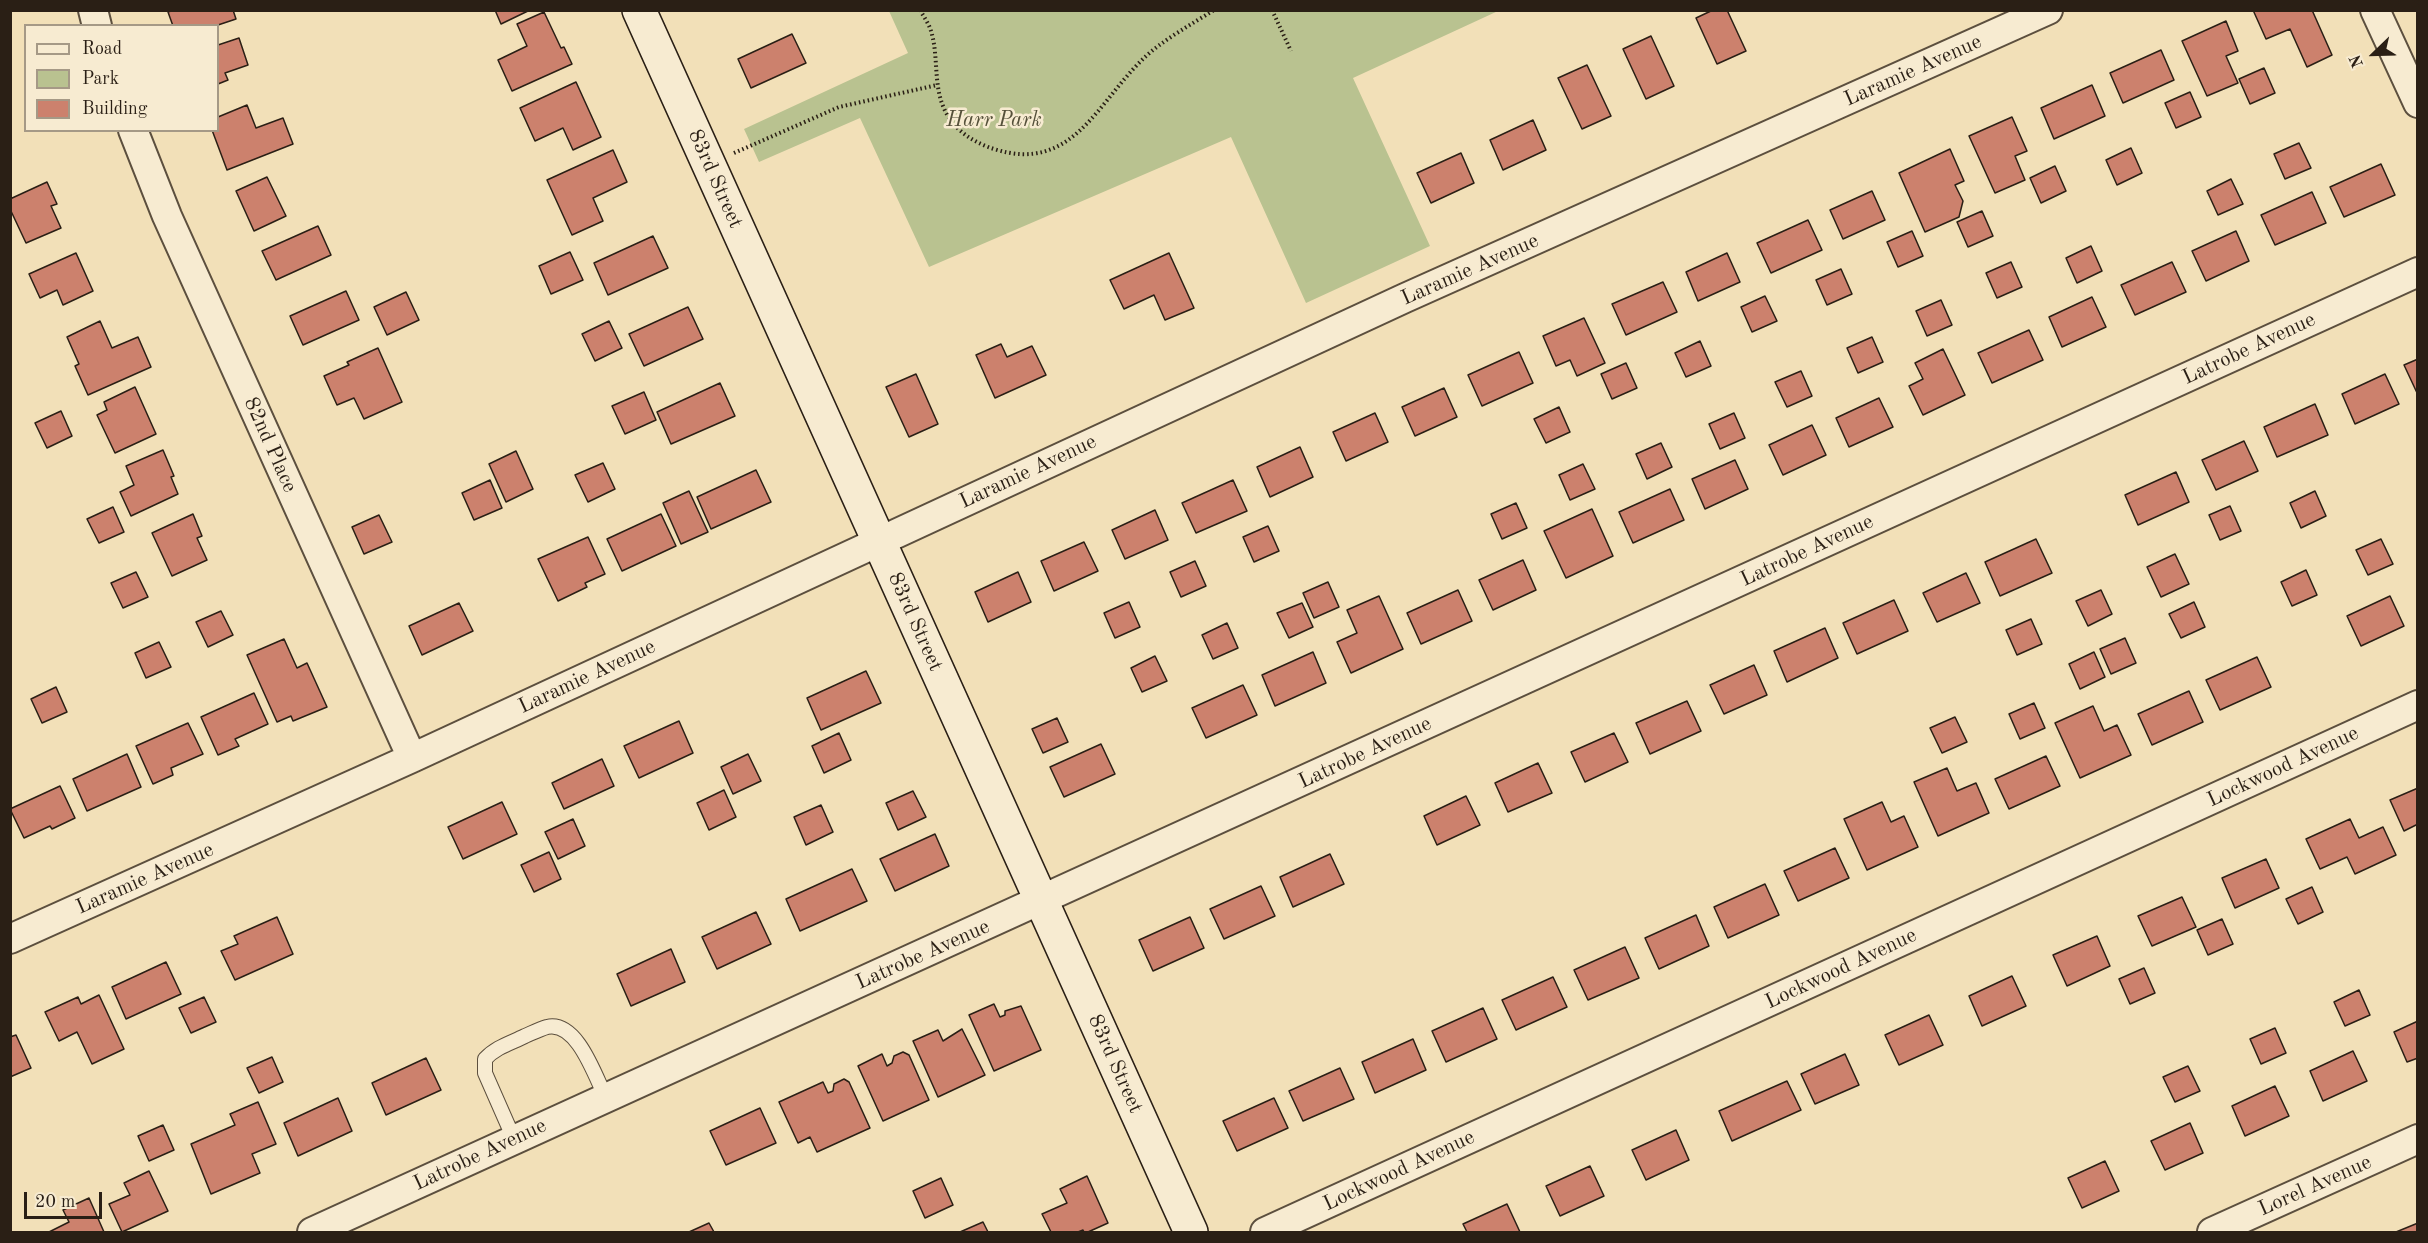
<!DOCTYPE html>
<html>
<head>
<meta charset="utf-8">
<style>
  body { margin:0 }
  #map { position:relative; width:2428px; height:1243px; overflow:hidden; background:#f2e0b8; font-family:"Old Standard TT",serif }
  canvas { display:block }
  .frame { position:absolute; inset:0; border:12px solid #2a1f15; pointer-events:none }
  .legend { position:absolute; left:24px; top:24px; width:195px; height:108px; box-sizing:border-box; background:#f7ebd1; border:2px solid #a59986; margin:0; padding:8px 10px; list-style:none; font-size:18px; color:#2a1f15 }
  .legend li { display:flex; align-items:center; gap:12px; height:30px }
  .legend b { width:30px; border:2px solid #a59986 }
  .north { position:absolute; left:2344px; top:24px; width:60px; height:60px; -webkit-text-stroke:4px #f7ebd1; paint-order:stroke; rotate:247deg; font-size:16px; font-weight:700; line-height:24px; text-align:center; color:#2a1f15 }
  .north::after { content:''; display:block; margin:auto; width:21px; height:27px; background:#2a1f15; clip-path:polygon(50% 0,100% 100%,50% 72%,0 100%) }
  .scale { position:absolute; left:24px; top:1192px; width:78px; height:27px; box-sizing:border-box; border:3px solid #2a1f15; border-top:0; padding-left:8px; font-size:18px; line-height:21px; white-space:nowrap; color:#2a1f15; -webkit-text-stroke:4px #f7ebd1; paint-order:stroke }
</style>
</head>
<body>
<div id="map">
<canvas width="2428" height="1243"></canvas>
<div class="frame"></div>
<ul class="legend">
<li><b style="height:8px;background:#f7ebd1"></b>Road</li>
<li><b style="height:16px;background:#b9c290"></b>Park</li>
<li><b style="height:16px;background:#cc816d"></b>Building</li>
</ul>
<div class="north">N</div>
<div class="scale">20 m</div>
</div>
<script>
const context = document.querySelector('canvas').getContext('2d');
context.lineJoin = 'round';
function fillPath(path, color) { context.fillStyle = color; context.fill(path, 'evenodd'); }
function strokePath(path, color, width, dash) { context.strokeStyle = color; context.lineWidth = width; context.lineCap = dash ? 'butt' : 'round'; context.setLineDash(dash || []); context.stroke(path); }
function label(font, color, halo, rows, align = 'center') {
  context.font = font + ' "Old Standard TT",serif'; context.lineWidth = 5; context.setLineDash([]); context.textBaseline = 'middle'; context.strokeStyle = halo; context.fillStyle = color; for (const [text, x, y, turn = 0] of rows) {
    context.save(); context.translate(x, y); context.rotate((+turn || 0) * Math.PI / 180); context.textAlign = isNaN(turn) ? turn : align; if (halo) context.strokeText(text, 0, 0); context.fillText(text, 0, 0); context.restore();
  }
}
fillPath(new Path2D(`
  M889,11H1498L1353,78L1430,246L1306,303L1231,137L929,267L860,118L759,162L744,129L908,53Z`), '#b9c290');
const building = new Path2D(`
  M174,10H233L236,19L215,26H173L168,12Z
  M495,10H530L501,24Z
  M1713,10H1727L1746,51L1717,64L1696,18Z
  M2253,10H2312L2332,55L2307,67L2290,29L2266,39Z
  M544,12L561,48L564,47L572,64L512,91L498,60L527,46L517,24Z
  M2226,21L2238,51L2226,56L2238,83L2207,96L2182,41Z
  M792,34L806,63L751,88L738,59Z
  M1651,36L1674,86L1646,99L1623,49Z
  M239,38L248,65L225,73L228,80L218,84V45Z
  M2161,50L2174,80L2123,103L2110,73Z
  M1587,65L1611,116L1582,129L1558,78Z
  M2264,68L2275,93L2250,104L2239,79Z
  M576,82L601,137L573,150L563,128L535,141L520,108Z
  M2092,85L2105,116L2054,139L2041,108Z
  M2190,92L2201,117L2176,128L2165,103Z
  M247,105L256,128L283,118L293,144L227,170L212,130H218V117Z
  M2012,117L2027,151L2015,156L2025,180L1995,193L1969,136Z
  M1533,120L1546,150L1503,170L1490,140Z
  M2299,143L2311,168L2285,179L2274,154Z
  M2131,148L2142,173L2117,185L2106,160Z
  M1950,149L1964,181L1955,185L1963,201L1959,217L1925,232L1899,173Z
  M613,150L627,182L593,198L603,221L572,235L547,180Z
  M1461,153L1474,183L1431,203L1417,173Z
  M2381,164L2395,195L2344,217L2330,187Z
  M2055,166L2066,191L2041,203L2030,178Z
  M267,177L286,216L254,231L236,191Z
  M2231,179L2243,204L2218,215L2207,191Z
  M47,182L57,204L51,206L61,228L26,243L10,209V199Z
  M1872,191L1885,220L1843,239L1830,210Z
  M2312,192L2326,223L2275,245L2261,215Z
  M1982,211L1993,236L1968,247L1957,222Z
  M1808,220L1822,250L1771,273L1757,243Z
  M318,226L331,255L276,280L262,251Z
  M1912,231L1923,256L1898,267L1887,242Z
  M2236,231L2249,261L2206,281L2192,251Z
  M653,236L668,268L608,295L594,263Z
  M2091,246L2102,271L2077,283L2066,258Z
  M570,252L583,280L551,294L539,266Z
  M76,253L93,291L63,305L57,290L40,298L29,274Z
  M1169,253L1194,308L1165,320L1154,295L1124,309L1110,280Z
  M1727,253L1740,282L1698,301L1686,272Z
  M2011,262L2022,287L1997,298L1986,273Z
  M2172,262L2186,292L2135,315L2121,285Z
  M1841,269L1852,294L1827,305L1816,280Z
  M1663,282L1677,312L1626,335L1612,304Z
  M346,291L359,320L303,345L290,316Z
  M406,292L419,320L387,335L374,307Z
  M1765,296L1777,321L1752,332L1741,307Z
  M2092,297L2106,327L2062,347L2049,317Z
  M1941,300L1952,325L1927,336L1916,311Z
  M688,307L703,339L644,366L629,334Z
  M1584,318L1605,363L1577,376L1570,360L1556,366L1543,336Z
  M100,321L112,348L138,337L151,367L88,395L75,366L79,364L67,337Z
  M609,321L622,348L595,361L582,334Z
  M2029,330L2043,360L1992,383L1978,353Z
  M1872,337L1883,362L1858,373L1847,348Z
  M1700,341L1711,366L1686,377L1675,353Z
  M1001,344L1007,357L1032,346L1046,375L995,398L976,355Z
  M378,348L402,402L364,419L354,398L337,405L324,376L349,365L347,362Z
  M1943,349L1965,395L1923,415L1909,386L1923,379L1915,363Z
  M1519,352L1533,383L1482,406L1468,375Z
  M2418,359V395L2404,365Z
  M1626,363L1637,388L1612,399L1601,374Z
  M1801,371L1812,396L1787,407L1775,382Z
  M916,374L938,424L909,437L886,387Z
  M2385,374L2399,404L2355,424L2342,394Z
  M720,383L735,416L671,444L657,412Z
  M135,387L156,434L115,453L97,415L107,410L104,402Z
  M1444,388L1457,417L1415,436L1402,407Z
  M644,392L656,420L625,434L612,406Z
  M1879,398L1893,427L1849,447L1836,418Z
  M2315,404L2328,435L2277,457L2264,427Z
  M1559,407L1570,432L1546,443L1534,419Z
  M61,411L72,436L47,448L35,423Z
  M1375,413L1388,442L1346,461L1333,432Z
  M1734,413L1745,438L1720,449L1709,424Z
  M1812,425L1826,455L1783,475L1769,445Z
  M2244,441L2258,471L2216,490L2202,460Z
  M1661,443L1672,467L1647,479L1636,454Z
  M1300,447L1313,477L1270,497L1257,467Z
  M163,450L174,476L171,477L178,494L131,516L120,492L134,485L126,466Z
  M516,451L533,489L506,502L489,464Z
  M1735,460L1748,489L1705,509L1692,479Z
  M603,463L615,489L588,502L575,475Z
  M1583,464L1595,489L1570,500L1559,475Z
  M756,470L771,502L711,529L697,497Z
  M2176,472L2189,502L2138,525L2125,495Z
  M490,480L502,508L474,520L462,493Z
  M1233,480L1247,511L1196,533L1182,503Z
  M1670,489L1684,520L1633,543L1619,512Z
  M689,491L708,532L681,544L663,503Z
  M2315,491L2326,516L2301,528L2290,503Z
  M1516,503L1527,528L1502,539L1491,514Z
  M2230,506L2241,531L2220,540L2209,515Z
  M113,507L124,532L99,543L87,519Z
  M1592,509L1613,556L1566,578L1544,531Z
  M1155,510L1168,540L1125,559L1112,530Z
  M193,514L202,536L197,538L207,560L172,576L152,533Z
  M661,514L676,546L622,571L607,539Z
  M379,515L392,542L364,554L352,527Z
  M1268,526L1279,551L1254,562L1243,537Z
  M588,537L605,574L585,583L587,587L558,601L538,559Z
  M2036,539L2052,573L2000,596L1985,562Z
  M2381,539L2393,564L2368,575L2356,550Z
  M1084,542L1098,571L1054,591L1041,561Z
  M2175,554L2189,584L2161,597L2147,567Z
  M1523,560L1536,590L1493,610L1479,580Z
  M1195,561L1206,586L1181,597L1170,572Z
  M2306,570L2317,595L2292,606L2281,582Z
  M136,572L148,597L123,608L111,583Z
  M1018,572L1031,602L988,622L975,592Z
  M1966,573L1980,603L1937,622L1923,593Z
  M1328,582L1339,607L1314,618L1303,593Z
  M1458,590L1472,621L1421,644L1407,613Z
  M2101,590L2112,614L2088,626L2076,601Z
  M1379,596L1403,649L1351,673L1337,642L1357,633L1347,610Z
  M2390,596L2404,626L2361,646L2347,616Z
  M1894,600L1908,631L1857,654L1843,623Z
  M1129,602L1140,627L1115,638L1104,613Z
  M2194,602L2205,627L2181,638L2169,614Z
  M459,603L473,631L422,655L409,626Z
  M1302,603L1313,627L1289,638L1277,613Z
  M221,611L233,635L208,647L196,622Z
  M2031,619L2042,644L2017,655L2006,630Z
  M1227,623L1238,648L1213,659L1202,635Z
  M1825,628L1838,658L1787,682L1774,651Z
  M2125,638L2136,663L2111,674L2100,649Z
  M284,639L297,668L307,663L327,707L293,721L291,716L277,722L247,655Z
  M159,642L171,667L146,678L135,653Z
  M1313,652L1326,683L1275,706L1262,675Z
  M2094,652L2105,677L2080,689L2069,664Z
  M1155,656L1167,681L1142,692L1131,668Z
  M2257,657L2271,687L2220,710L2206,680Z
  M1754,665L1767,695L1724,714L1710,685Z
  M866,671L881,703L821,730L807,698Z
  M1243,685L1257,715L1206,738L1192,708Z
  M56,687L67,712L42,723L31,699Z
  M2189,691L2203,722L2152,745L2138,714Z
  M254,693L268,724L235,739L239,746L218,755L201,717Z
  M1687,701L1701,731L1650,754L1636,723Z
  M2034,703L2045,728L2020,739L2009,714Z
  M2093,706L2104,731L2117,725L2131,755L2080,778L2055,723Z
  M1955,717L1967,742L1942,753L1930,728Z
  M1057,718L1068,742L1043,753L1032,729Z
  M679,721L693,753L639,778L624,746Z
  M188,723L203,754L171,768L173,775L153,784L136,746Z
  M839,733L851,760L824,773L812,746Z
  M1614,733L1628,762L1585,782L1571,752Z
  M1101,744L1115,774L1064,797L1050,767Z
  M127,754L141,787L87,811L73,779Z
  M748,754L761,781L733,794L721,767Z
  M2046,756L2060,786L2009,809L1995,779Z
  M602,759L614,786L564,809L552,783Z
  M1538,763L1552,793L1508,812L1495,783Z
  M1947,768L1957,791L1976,783L1989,813L1938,836L1914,782Z
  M60,786L75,818L52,829L50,826L24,838L10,809Z
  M2418,788V824L2404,831L2390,800Z
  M724,790L736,817L709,830L697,803Z
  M913,791L926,817L898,830L886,803Z
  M1466,796L1480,825L1437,845L1424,816Z
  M502,802L517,834L463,859L448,827Z
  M1882,802L1891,822L1904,816L1918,847L1867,870L1844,819Z
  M821,805L833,832L806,845L794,817Z
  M573,819L585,846L558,859L545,832Z
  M2350,819L2359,838L2383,827L2396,855L2355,874L2347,857L2320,869L2306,839Z
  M935,834L949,866L895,891L880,859Z
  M1835,848L1849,878L1798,901L1784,871Z
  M549,852L561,879L534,892L521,865Z
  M1330,854L1344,884L1293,907L1280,877Z
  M2266,859L2279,888L2235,908L2222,878Z
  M852,869L867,901L800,931L786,899Z
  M1765,884L1779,915L1728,938L1714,907Z
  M1261,886L1275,916L1224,939L1210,909Z
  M2312,887L2323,912L2298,924L2286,899Z
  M2182,897L2196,927L2152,946L2138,916Z
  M756,912L771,944L717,969L702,937Z
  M1696,915L1709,946L1659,969L1645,938Z
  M277,917L293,954L235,980L221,951L238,944L234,936Z
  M1190,917L1204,948L1153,971L1139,940Z
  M2222,919L2233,944L2208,955L2197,930Z
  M2097,936L2110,966L2067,986L2053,955Z
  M1625,947L1639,978L1588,1000L1574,970Z
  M671,949L685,982L631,1006L617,974Z
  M166,962L181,994L126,1019L112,987Z
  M2144,968L2155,993L2130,1004L2119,979Z
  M2012,976L2026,1006L1982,1026L1969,996Z
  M1553,977L1567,1007L1516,1030L1502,1000Z
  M2359,990L2370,1015L2345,1026L2334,1002Z
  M99,995L124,1049L92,1064L77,1032L59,1041L45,1012L78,997L81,1004Z
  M204,997L216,1022L191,1033L179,1008Z
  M994,1004L1000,1017L1005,1015V1011L1021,1006L1041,1050L994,1071L969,1015Z
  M1483,1008L1497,1039L1446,1062L1432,1031Z
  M1929,1015L1943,1045L1899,1065L1885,1035Z
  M2418,1021V1058L2407,1062L2394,1032Z
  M2275,1028L2286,1053L2261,1064L2250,1039Z
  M962,1029L985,1075L938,1097L913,1041L938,1030L943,1041Z
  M16,1035L31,1068L10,1077V1037Z
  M1413,1039L1426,1070L1375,1093L1362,1062Z
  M2353,1051L2367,1081L2323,1101L2310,1071Z
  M903,1052L909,1055L929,1100L883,1121L858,1066L882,1054L887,1066L892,1063L894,1056Z
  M1845,1054L1859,1085L1815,1104L1801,1074Z
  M272,1057L283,1082L259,1093L247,1068Z
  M426,1058L441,1090L386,1115L372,1083Z
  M2188,1066L2200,1091L2175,1102L2163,1077Z
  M1340,1068L1354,1099L1303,1121L1289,1091Z
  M844,1079L849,1082L870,1128L817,1152L810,1137L798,1143L779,1102L823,1082L828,1093L833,1091L834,1084Z
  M1787,1081L1801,1110L1732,1141L1719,1111Z
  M2275,1086L2289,1116L2245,1136L2232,1106Z
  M338,1098L352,1131L298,1156L284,1123Z
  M1274,1098L1288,1128L1237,1151L1223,1121Z
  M258,1102L276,1144L252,1154L260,1173L211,1194L191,1144L235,1125L230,1114Z
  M760,1108L776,1143L726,1165L710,1131Z
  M2190,1123L2203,1153L2165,1170L2151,1141Z
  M163,1125L174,1150L149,1161L138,1136Z
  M1676,1130L1689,1160L1646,1180L1632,1150Z
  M2105,1161L2119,1191L2082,1208L2068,1178Z
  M1590,1166L1604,1196L1560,1216L1546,1186Z
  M149,1171L168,1211L122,1232L109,1204L130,1195L124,1183Z
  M1087,1176L1108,1223L1088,1232H1084L1083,1230L1078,1232H1051L1042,1214L1067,1203L1060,1189Z
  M941,1178L953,1205L925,1218L913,1191Z
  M89,1198L104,1232H49L69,1222L63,1210Z
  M1507,1204L1520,1232H1467L1463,1224Z
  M983,1222L988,1232H960Z
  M709,1223L714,1232H689Z
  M2418,1223V1232H2396Z`);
fillPath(building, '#cc816d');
strokePath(building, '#2a1f15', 1.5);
const lane = new Path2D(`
  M514,1139L485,1073V1059C496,1047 511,1043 525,1036C532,1033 540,1029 547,1027C577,1020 595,1076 606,1098`);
const street = new Path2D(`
  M93,10L97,26
  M2375,10L2418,103
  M133,130L167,216L412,758
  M10,939L412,758L1405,298L2048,10
  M312,1232L2418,272
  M1265,1232L2418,705
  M2212,1232L2418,1139`);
const secondary = new Path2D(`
  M639,10L1191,1232`);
strokePath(lane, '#5c4f3e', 16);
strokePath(street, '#5c4f3e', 32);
strokePath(secondary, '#2a1f15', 36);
strokePath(new Path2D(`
  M920,10C924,17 929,24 931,31C940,60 931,92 950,119C960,134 978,144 994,149C1072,174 1097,103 1143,59C1161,41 1192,24 1214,10
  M1272,10L1291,51
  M734,153L839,107L937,85`), '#2a1f15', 4, [1.5, 3]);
strokePath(lane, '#f7ebd1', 14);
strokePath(street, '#f7ebd1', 28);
strokePath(secondary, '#f7ebd1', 33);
label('21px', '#2a1f15', '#f7ebd1', [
  ["Laramie Avenue",1913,71,-24],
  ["83rd Street",715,179,66],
  ["Laramie Avenue",1470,270,-24],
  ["Latrobe Avenue",2249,349,-25],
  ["82nd Place",270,445,66],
  ["Laramie Avenue",1028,472,-25],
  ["Latrobe Avenue",1807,551,-25],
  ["83rd Street",915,622,66],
  ["Laramie Avenue",587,677,-25],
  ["Latrobe Avenue",1365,753,-25],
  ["Lockwood Avenue",2283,767,-25],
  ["Laramie Avenue",145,879,-24],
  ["Latrobe Avenue",923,955,-24],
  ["Lockwood Avenue",1841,969,-25],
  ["83rd Street",1115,1064,66],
  ["Latrobe Avenue",480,1155,-25],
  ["Lockwood Avenue",1399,1171,-25],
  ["Lorel Avenue",2315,1186,-24]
]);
label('italic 21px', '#55503a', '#f7ebd1', [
  ["Harr Park",994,120]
]);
</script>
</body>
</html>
